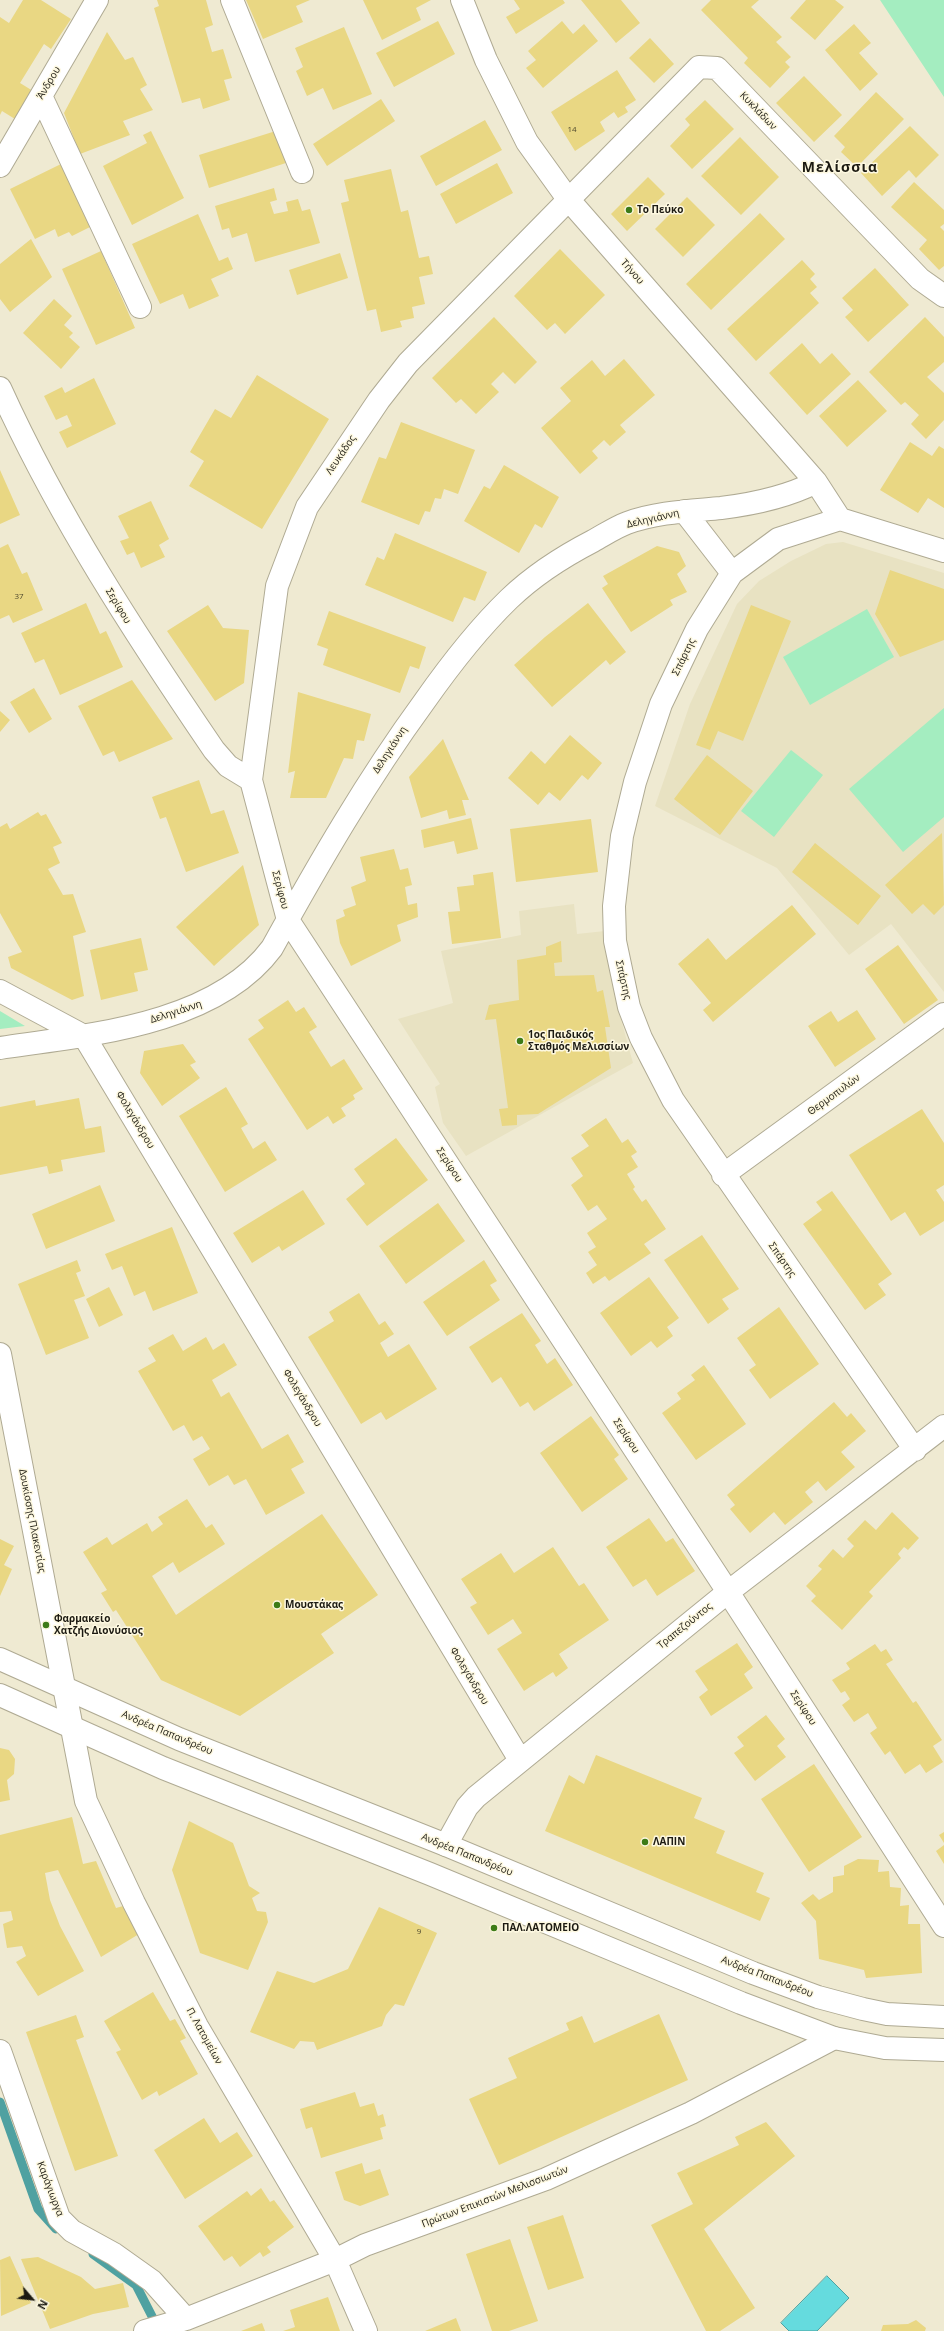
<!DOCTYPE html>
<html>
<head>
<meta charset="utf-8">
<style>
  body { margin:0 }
  #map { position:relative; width:944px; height:2331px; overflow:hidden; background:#efead2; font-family:"Open Sans",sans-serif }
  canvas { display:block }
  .north { position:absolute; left:12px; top:2279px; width:40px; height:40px; -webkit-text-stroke:3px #fdf8e0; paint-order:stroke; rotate:118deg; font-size:11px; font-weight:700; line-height:16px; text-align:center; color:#1c1a12 }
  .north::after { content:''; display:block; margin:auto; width:14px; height:18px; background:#1c1a12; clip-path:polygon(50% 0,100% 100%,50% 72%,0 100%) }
</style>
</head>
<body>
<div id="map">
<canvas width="944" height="2331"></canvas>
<div class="north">N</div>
</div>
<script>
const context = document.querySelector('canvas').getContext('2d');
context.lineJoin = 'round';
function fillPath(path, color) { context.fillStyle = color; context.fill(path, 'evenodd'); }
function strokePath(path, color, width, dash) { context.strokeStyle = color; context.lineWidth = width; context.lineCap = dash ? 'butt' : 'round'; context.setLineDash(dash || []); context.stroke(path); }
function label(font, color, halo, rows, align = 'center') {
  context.font = font + ' "Open Sans",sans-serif'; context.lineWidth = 3; context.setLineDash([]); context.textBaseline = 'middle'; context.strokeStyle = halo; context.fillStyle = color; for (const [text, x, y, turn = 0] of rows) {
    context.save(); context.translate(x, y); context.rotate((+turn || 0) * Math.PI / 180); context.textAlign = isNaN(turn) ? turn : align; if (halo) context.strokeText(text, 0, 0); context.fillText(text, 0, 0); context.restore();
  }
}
fillPath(new Path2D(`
  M843,542L944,573V992L891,924L849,955L777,868L655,806L690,704L737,604L759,581L791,561L826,544Z
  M574,904L577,934L605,931L617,1005L633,1063L466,1156L443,1123L435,1087L440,1084L398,1019L453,1003L441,951L521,935L519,911Z`), '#e8e2c2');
fillPath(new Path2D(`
  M880,0H944V97Z
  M867,609L894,657L810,705L783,657Z
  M944,708V817L903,852L849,789Z
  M791,750L823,775L774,837L741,811Z
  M0,1011L25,1026L0,1029Z`), '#a4edc0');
const water = new Path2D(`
  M827,2276L849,2298L817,2331H789L781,2323Z`);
fillPath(water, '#65dbde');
strokePath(water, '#4fa1a1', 1);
strokePath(new Path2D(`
  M0,2102L38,2209L56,2229
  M93,2254L136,2285L158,2328`), '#4fa1a1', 9);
fillPath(new Path2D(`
  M23,0H41L71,19L51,49L44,44L20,83L33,91L15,119L2,111L0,115V17L9,23Z
  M157,0H206L213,25L205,28L212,52L223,49L232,78L224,80L230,100L203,109L200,98L182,103L154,8L159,6Z
  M246,0H310L296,6L303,22L263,39Z
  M363,0H431L416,8L421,20L382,40Z
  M514,0H563L565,3L516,34L506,17L520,9Z
  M581,0H621L640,23L616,43Z
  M711,0H759L751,7L782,37L776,42L791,57L785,62L790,67L770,88L744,63L748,58L701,10Z
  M806,0H835L844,7L815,40L790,18Z
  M438,21L455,54L394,87L376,53Z
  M562,21L573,34L584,24L598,41L543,88L526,68L536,60L528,51Z
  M854,24L871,43L859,53L878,74L860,91L825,50Z
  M344,27L372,94L333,110L323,88L307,96L296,71L303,67L295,48Z
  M107,32L125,60L133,57L147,85L140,89L153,110L123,121L130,135L80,154L64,113Z
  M650,38L674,64L654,83L629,58Z
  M617,70L636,100L625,107L628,112L618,118L614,112L600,122L605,131L575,151L551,112Z
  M804,76L842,115L814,142L776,103Z
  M876,92L904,119L857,167L841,152L845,147L834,136Z
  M381,99L395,121L327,166L313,144Z
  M705,100L734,129L692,169L670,146L690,125L685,119Z
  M485,120L502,150L436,186L420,156Z
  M910,126L939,155L916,178L909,170L882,196L861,173Z
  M279,130L289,162L209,188L199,155Z
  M151,131L184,198L132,225L103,166L147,143L143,135Z
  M740,137L779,177L741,215L701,176Z
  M497,163L513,193L456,224L440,194Z
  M61,164L92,226L72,236L69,232L58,237L55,229L35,239L10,189Z
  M391,169L401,212L408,210L419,258L429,256L433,274L419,277L425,304L412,307L414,318L400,321L402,327L381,332L376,309L367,311L341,203L349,201L344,180Z
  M648,177L665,194L627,231L611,214Z
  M914,182L944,210V224L940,227L944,231V266L939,270L919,249L927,240L891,207Z
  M274,188L277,200L270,202L274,214L288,211L286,202L298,199L302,211L310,209L320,243L255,262L247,233L232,238L229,228L222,230L215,206Z
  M687,197L715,225L683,257L655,229Z
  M760,213L785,239L711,310L686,284Z
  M198,214L219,261L228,257L233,269L211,279L219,296L189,309L183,294L160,304L132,244Z
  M31,239L52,277L10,312L0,299V264Z
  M560,249L605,295L565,334L555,323L547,330L514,296Z
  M101,251L135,328L96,345L62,269Z
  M340,253L348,278L297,295L289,270Z
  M802,260L815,274L810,279L817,287L810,293L819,303L756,361L727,329Z
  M875,268L909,305L868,342L845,317L853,310L842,298Z
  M54,299L72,316L64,325L73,333L69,337L80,347L61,369L23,333Z
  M494,317L537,362L515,384L503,372L491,384L499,392L476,414L461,399L456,403L432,378Z
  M925,317L944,337V362L927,377L944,393V420L926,439L911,424L919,415L905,402L901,405L869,372Z
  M802,343L820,364L832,353L851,374L807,415L769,373Z
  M624,359L655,395L620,425L626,432L610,446L604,440L592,451L598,458L580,474L541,428L571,401L560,388L592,360L605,376Z
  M257,375L329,419L262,529L189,486L204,461L190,452L215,409L231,418Z
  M94,378L116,424L67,448L59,432L72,426L67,415L56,420L44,396L62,387L65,393Z
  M858,380L887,411L847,447L819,416Z
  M401,422L475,450L458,494L444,489L441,499L435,498L430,512L425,511L419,525L361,502L379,457L386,459Z
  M910,442L932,456L939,446L944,449V508L928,498L918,513L880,490Z
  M504,465L559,497L542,528L535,524L519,553L464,521L484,486L490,489Z
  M0,470L20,515L0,524Z
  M151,501L169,539L159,545L165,557L141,568L134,552L127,555L120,541L129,538L118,516Z
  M395,533L487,572L475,601L464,597L453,622L365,585L377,557L384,560Z
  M8,544L22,574L27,572L43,610L13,623L9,615L0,619V548Z
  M657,546L679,552L686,566L677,574L687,592L670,600L673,605L631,632L602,588L608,584L603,576Z
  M890,570L944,589V640L900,657L875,614Z
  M86,603L100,634L106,631L123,667L60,695L44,659L35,663L21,633Z
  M588,603L626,652L610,665L606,660L552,707L514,665L545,637Z
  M208,605L223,628L249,630L244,683L215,701L167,631Z
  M751,605L791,621L743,741L718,731L710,750L696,745Z
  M329,611L426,647L419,669L410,666L400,693L323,665L328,649L317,645Z
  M132,680L173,739L119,762L114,751L103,756L78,706Z
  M34,688L52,719L29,733L10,702Z
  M298,692L371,714L364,741L357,740L353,759L344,758L326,798H290L295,771L288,773Z
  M0,711L10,720L0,732Z
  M570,735L602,763L588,780L582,775L560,801L549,792L538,805L508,778L531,751L545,764Z
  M443,739L469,800H462L466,815L449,819L447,810L421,818L409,777Z
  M707,755L753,791L720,835L674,799Z
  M199,780L211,814L224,810L239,853L186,872L166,817L160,819L152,797Z
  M38,812L41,816L46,814L62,843L53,847L60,863L48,869L63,895L73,894L86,932L73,936L84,996L72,1000L11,968L8,957L22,952L0,913V827L7,823L10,829Z
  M471,818L478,849L457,854L454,841L424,848L421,830Z
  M591,819L598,872L516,882L510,829Z
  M942,833L944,905L934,915L923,904L912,914L885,885Z
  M815,843L881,896L858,925L792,872Z
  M394,849L400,870L408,868L412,885L405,887L408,905L417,903L418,917L397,925L401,941L351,966L340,943L336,920L345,916L343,910L356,905L351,887L366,881L360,857Z
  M243,865L259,925L214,966L176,927Z
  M493,872L501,938L452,944L448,912L460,911L457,887L474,885L473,875Z
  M792,905L816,934L713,1022L703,1010L711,1003L678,964L708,938L726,960Z
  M141,938L148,970L134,973L138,991L101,1000L90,950Z
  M561,941L562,962L554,963L555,976L594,975L597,992L603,990L610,1027H605L611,1068L538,1114L517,1115V1125L502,1126L499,1109L508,1108L496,1019L485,1020L489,1005L519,1000L517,960L546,955V947Z
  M898,945L938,1000L904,1024L865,969Z
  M288,1000L296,1012L304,1007L317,1027L309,1032L331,1067L344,1059L363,1089L353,1095L355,1099L341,1108L346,1116L333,1124L328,1116L307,1130L248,1039L264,1028L258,1020Z
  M857,1010L876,1039L835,1067L808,1026L831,1011L838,1022Z
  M183,1044L196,1062L190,1065L200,1078L162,1106L140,1073L144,1051Z
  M226,1087L248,1124L241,1128L253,1149L265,1141L277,1160L225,1192L179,1116Z
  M79,1098L85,1129L101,1126L105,1152L61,1160L63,1171L49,1174L47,1166L0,1175V1107L35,1100L36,1106Z
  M922,1109L944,1143V1185L936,1190L944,1202V1221L920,1236L905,1212L891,1221L849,1155Z
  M606,1118L622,1143L628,1139L637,1152L631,1156L638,1167L627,1174L635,1187L633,1189L642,1202L646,1199L666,1229L644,1244L651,1253L609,1281L605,1276L593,1284L586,1273L597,1265L588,1252L596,1247L587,1233L607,1219L597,1205L588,1211L571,1185L583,1176L571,1158L589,1146L581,1135Z
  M396,1138L428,1180L367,1226L346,1199L365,1184L354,1169Z
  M100,1185L115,1221L46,1249L32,1214Z
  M303,1190L325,1224L282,1251L279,1246L252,1263L233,1233Z
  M832,1191L892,1274L878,1284L886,1295L865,1310L803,1224L822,1210L816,1202Z
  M438,1203L465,1241L406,1284L379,1246Z
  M172,1227L198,1293L153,1311L145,1291L134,1296L122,1266L112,1270L105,1254Z
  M702,1235L739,1289L722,1299L729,1309L708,1324L664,1260Z
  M77,1260L81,1271L76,1273L85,1296L74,1300L89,1338L46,1355L18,1284Z
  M484,1260L497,1281L490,1285L500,1300L447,1336L423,1302Z
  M649,1277L679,1318L667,1327L673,1336L657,1348L651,1341L631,1356L600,1313Z
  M109,1287L123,1315L99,1327L86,1299Z
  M359,1293L379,1325L385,1321L394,1334L380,1343L388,1357L409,1344L437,1389L386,1420L381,1412L361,1424L308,1337L334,1321L329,1312Z
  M779,1307L819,1364L770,1399L749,1370L756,1365L737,1338Z
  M522,1313L541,1341L535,1345L547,1364L555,1358L573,1385L534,1411L528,1402L520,1407L501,1377L492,1383L469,1347Z
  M173,1334L183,1351L206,1337L213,1350L224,1343L237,1365L212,1380L221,1397L229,1392L262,1449L288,1434L304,1462L291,1469L305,1493L266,1515L246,1479L234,1485L228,1475L209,1486L193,1459L210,1449L202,1436L193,1441L184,1425L173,1431L138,1371L156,1361L148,1348Z
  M704,1365L746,1424L696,1460L662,1413L681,1399L677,1393L695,1380L691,1375Z
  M834,1402L847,1417L851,1413L866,1431L841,1452L855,1467L826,1491L818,1481L805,1492L813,1502L785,1525L774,1512L750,1533L730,1509L735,1505L727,1495Z
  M591,1416L619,1455L614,1459L628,1479L582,1512L540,1453Z
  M187,1499L206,1528L212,1524L225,1544L179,1573L173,1562L152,1576L176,1615L322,1514L378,1595L321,1634L334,1653L240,1716L161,1680L116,1610L113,1612L101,1593L107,1590L83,1552L107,1537L112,1545L147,1523L152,1532L163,1524L158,1517Z
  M892,1512L919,1538L908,1550L904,1547L898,1554L901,1558L869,1592L873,1596L842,1630L811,1601L816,1596L806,1586L822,1569L818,1566L833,1549L843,1558L854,1546L847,1539L865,1520L876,1530Z
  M649,1518L666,1542L673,1538L695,1571L657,1596L646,1579L633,1587L606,1547Z
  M0,1539L14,1546L4,1565L12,1569L0,1596Z
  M553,1547L579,1586L584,1583L609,1620L559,1654L568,1668L556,1677L553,1672L524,1691L497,1649L522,1633L513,1619L488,1635L470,1607L477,1603L461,1579L501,1553L514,1573Z
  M737,1643L753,1667L744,1674L753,1688L711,1716L699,1697L708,1690L695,1671Z
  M875,1644L881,1652L886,1649L893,1660L886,1664L913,1703L916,1701L942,1740L933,1746L943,1762L926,1773L920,1764L905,1774L890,1751L885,1755L870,1733L877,1728L868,1713L854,1722L842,1705L850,1699L845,1691L841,1693L832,1680L850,1669L846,1663Z
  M766,1715L785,1739L777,1746L786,1757L755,1781L734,1753L744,1746L737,1737Z
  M0,1748L9,1750L15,1759L14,1774L7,1780L10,1800L0,1802Z
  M596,1755L702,1798L694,1818L725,1831L716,1853L764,1873L756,1892L770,1898L760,1921L545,1831L569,1775L584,1784Z
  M814,1764L862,1837L809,1872L761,1799Z
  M72,1817L83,1864L96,1861L116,1908L127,1905L139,1934L101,1957L58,1870L45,1873L50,1900L60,1926L84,1971L38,1996L16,1962L26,1956L22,1946L7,1948L3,1924L13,1920L11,1911L0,1912V1835Z
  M189,1821L233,1843L249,1886L260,1893L252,1898L257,1911L266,1912L268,1922L248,1970L200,1953L172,1870Z
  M944,1832V1843L939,1835Z
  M944,1845V1864L936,1851Z
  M858,1859L879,1860L878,1872L889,1871L890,1887L901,1888L900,1906L909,1905L908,1924H920L922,1973L866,1978L864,1970L819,1959L816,1921L801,1903L813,1894L819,1900L833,1892V1877L844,1875V1866Z
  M379,1907L437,1933L404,2006L395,2004L386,2015L382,2026L317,2050L314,2042L300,2041L294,2049L250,2032L277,1971L314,1983L348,1969Z
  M153,1992L170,2021L175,2019L186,2038L180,2041L198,2074L159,2096L157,2091L142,2100L116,2052L121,2050L104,2021Z
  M659,2014L688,2080L499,2165L469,2099L517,2078L508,2058L569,2030L566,2023L582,2016L594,2043Z
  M76,2015L84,2037L76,2040L118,2156L75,2171L26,2032Z
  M355,2092L360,2107L374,2103L378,2116L383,2114L386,2126L380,2128L383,2139L321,2158L312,2127L306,2129L300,2109Z
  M204,2118L220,2143L237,2132L253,2156L185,2199L154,2150Z
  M766,2122L795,2156L704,2229L755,2308L720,2331H706L651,2225L693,2204L677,2173L739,2145L735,2137Z
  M362,2163L365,2174L380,2169L389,2195L360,2206L344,2200L335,2172Z
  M261,2188L270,2202L274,2200L294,2227L267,2247L271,2252L263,2257L260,2252L240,2267L232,2256L224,2261L198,2226L247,2191L251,2196Z
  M563,2215L584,2278L548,2290L527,2227Z
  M510,2239L538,2321L509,2331H492L466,2254Z
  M10,2256L31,2303L1,2316L0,2260Z
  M38,2257L81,2277L95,2289L123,2283L129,2307L93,2314L50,2329L21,2259Z
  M328,2297L340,2331H283L295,2327L290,2310Z
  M456,2318L461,2331H425Z
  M916,2320L926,2328L925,2331H881L883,2325L908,2324Z
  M262,2323L265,2331H241Z`), '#e9d783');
const street = new Path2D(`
  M232,0L302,172
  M462,0L486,60L527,142L568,199L816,482L840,519
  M41,96L140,307
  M0,166L97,0
  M0,388C58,516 135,634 214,750L228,766L251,780L288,920L728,1592L944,1926
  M684,511L732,573
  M840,519L778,539L732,573L697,629L661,704L635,782L622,836L614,906L615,941L629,1007L641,1038L673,1100L915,1450
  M840,519L944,551
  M251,780L277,586L307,507L379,400L408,363L699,67L717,68L920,279L944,296
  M0,991L84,1036L520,1760
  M0,1048C88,1035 215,1025 272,948C319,863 367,780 424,702C450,665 477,630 509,599C533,576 564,556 593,541C604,535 616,527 627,523C657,512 690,511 721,508C754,504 787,497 816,482
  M723,1175L944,1014
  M0,1354L86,1801L134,1903L197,2026L335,2260L366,2331
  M446,1845L467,1807L476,1797L728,1592L944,1426
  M0,2051L59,2218L72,2231L114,2254L152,2281L186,2319
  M145,2331L186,2319L335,2260L365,2245L546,2179L691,2113L834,2038`);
const secondary = new Path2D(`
  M0,1659L179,1739L446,1845L753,1973L818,1997L863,2009L887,2014L944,2017
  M0,1695L163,1768L430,1874L741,2003L834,2038L885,2048L944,2050`);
strokePath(street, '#afaa93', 24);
strokePath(secondary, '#afaa93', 24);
strokePath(street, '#fff', 22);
strokePath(secondary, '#fff', 22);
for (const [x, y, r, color] of [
  [629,210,4,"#3d7b17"],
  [520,1041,4,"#3d7b17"],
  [277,1605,4,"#3d7b17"],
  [46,1625,4,"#3d7b17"],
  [645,1842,4,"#3d7b17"],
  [494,1928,4,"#3d7b17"]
]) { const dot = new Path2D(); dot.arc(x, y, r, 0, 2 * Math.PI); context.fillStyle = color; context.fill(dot); strokePath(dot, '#fdf8e0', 1.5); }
label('8px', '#4f492e', null, [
  ["14",572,130],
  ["37",19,597],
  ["9",419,1932]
]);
label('10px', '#1c1a12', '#fdf8e0', [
  ["Άνδρου",49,83,-59],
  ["Κυκλάδων",758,111,46],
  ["Τήνου",632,272,49],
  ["Λευκάδος",341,455,-56],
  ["Δεληγιάννη",653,519,-13],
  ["Σερίφου",118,606,59],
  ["Σπάρτης",684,657,-64],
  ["Δεληγιάννη",390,750,-57],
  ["Σερίφου",280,890,75],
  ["Σπάρτης",623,980,77],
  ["Δεληγιάννη",176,1012,-18],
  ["Θερμοπυλών",834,1095,-36],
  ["Φολεγάνδρου",135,1120,59],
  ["Σερίφου",449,1165,57],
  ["Σπάρτης",782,1260,55],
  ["Φολεγάνδρου",302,1398,59],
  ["Σερίφου",626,1436,57],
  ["Δουκίσσης Πλακεντίας",32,1521,79],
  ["Τραπεζούντος",685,1626,-39],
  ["Φολεγάνδρου",469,1676,59],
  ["Σερίφου",803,1708,57],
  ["Ανδρέα Παπανδρέου",167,1733,23],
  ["Ανδρέα Παπανδρέου",467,1855,22],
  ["Ανδρέα Παπανδρέου",767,1977,21],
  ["Π. Λατομείων",204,2036,61],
  ["Καράγιωργα",50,2189,69],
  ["Πρώτων Επικιστών Μελισσιωτών",495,2197,-21]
]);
label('bold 10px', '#1c1a12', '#fdf8e0', [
  ["Το Πεύκο",637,210],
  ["1ος Παιδικός",528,1035],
  ["Σταθμός Μελισσίων",528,1047],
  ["Μουστάκας",285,1605],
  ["Φαρμακείο",54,1619],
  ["Χατζής Διονύσιος",54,1631],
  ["ΛΑΠΙΝ",653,1842],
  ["ΠΑΛ.ΛΑΤΟΜΕΙΟ",502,1928]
], 'left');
context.letterSpacing = '1px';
label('bold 14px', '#1c1a12', '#fdf8e0', [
  ["Μελίσσια",840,168]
]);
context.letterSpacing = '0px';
</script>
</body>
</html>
